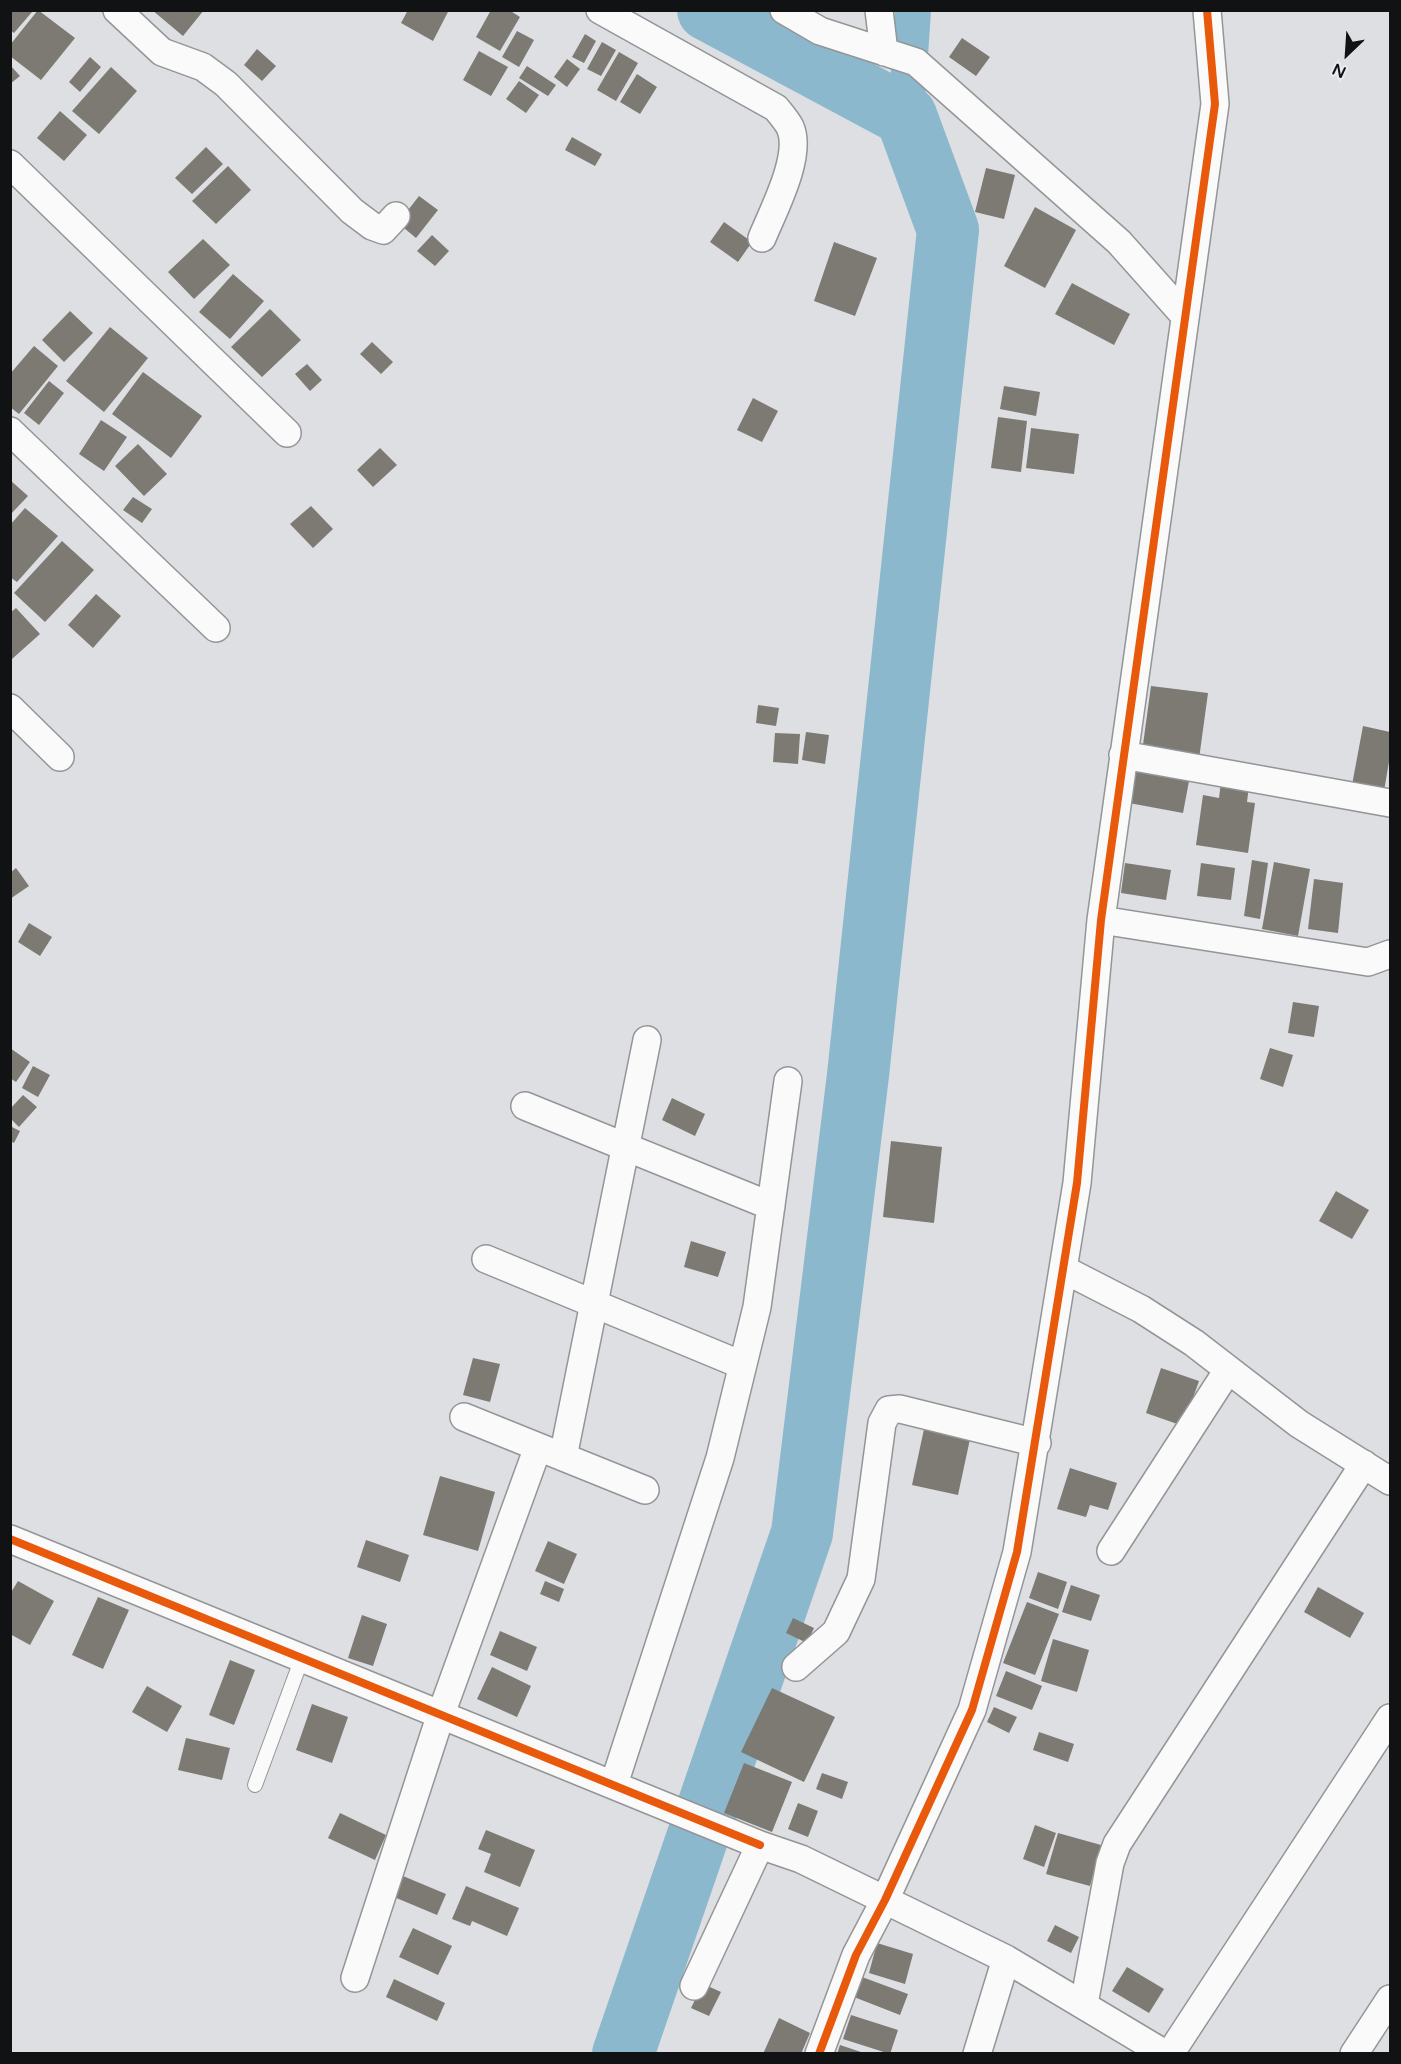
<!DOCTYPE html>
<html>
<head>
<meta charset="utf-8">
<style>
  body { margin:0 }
  #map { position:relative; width:1401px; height:2064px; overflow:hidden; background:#dddfe2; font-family:"Varela Round",sans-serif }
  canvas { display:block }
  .frame { position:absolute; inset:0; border:12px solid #111214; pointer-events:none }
  .north { position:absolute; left:1317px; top:24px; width:60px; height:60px; -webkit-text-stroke:4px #e8ecf2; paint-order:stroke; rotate:205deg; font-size:16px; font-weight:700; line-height:24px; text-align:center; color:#111214 }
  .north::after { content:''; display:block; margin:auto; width:21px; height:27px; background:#111214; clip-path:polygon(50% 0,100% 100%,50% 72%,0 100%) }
</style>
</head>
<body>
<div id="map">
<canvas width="1401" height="2064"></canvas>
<div class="frame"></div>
<div class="north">N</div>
</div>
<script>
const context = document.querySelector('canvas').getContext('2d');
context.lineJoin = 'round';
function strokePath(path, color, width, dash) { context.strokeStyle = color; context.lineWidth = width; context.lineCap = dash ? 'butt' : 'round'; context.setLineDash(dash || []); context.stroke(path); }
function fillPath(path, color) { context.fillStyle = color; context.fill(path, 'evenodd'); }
strokePath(new Path2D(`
  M906,116L913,10`), '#8cb8ce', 36);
strokePath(new Path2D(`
  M623,2054L802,1533L858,1075L948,230L906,116L708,10`), '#8cb8ce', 62);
fillPath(new Path2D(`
  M10,10L32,12L14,33L10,30Z
  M38,10L75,38L41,80L10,56V45Z
  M152,10H204L183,36Z
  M408,10H449L433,41L401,23Z
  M491,10H509L520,17L500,51L476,37Z
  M517,31L534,40L519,67L502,57Z
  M585,34L596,41L584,63L572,57Z
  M962,38L990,57L976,76L949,57Z
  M602,42L616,50L601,76L587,69Z
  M257,49L276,66L262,81L244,65Z
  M479,51L508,67L491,96L463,80Z
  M619,52L638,63L616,101L597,90Z
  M90,57L101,67L80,92L69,82Z
  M567,59L580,69L567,87L554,77Z
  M10,65L20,76L10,84Z
  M527,66L556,85L548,96L519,78Z
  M111,67L137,91L99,134L72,111Z
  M637,74L657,87L640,114L620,102Z
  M519,81L539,95L526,113L506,99Z
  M60,111L87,135L64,161L37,138Z
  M572,137L602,154L595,166L565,150Z
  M206,147L223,164L192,194L175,178Z
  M228,166L251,190L216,224L192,201Z
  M986,168L1015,175L1004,219L975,212Z
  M419,196L438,210L416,238L398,223Z
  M1035,207L1076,230L1045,288L1004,266Z
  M724,222L752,242L738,262L710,242Z
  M432,235L449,251L435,266L417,251Z
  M203,239L230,265L194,299L168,272Z
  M834,242L877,258L855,316L814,301Z
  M233,274L264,301L230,339L199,312Z
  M1072,283L1130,314L1114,345L1055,314Z
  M270,309L301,340L262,377L231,347Z
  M70,311L93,333L64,362L42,340Z
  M110,327L148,358L104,412L66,381Z
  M372,342L393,362L381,374L360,354Z
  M34,346L58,366L19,414L10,407V374Z
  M307,364L322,380L310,391L295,374Z
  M143,372L202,416L171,458L112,414Z
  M49,381L64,393L39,425L24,413Z
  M1004,386L1040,392L1036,416L1000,409Z
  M753,398L778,411L762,442L737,430Z
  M998,417L1027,421L1021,472L991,468Z
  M101,420L127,437L104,471L79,454Z
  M1031,428L1079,434L1074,474L1026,468Z
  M138,444L167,474L144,496L115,466Z
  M380,448L397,465L373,487L357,470Z
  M10,480L28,496L10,515Z
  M133,497L152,509L142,523L123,510Z
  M311,506L333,529L313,548L290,524Z
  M25,508L58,536L17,582L10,577V525Z
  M62,541L94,570L45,622L14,593Z
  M96,594L121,616L93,648L68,625Z
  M16,608L40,634L12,659L10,613Z
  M1151,686L1208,693L1199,759L1142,752Z
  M758,705L779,708L776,726L756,723Z
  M1363,726L1390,732V756L1384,791L1352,785Z
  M806,732L829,735L825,764L802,760Z
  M775,733L800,734L798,764L773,762Z
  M1135,771L1189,781L1183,813L1129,803Z
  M1221,782L1249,786L1247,802L1255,803L1248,853L1196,845L1203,795L1219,798Z
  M1252,860L1268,863L1260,919L1244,916Z
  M1274,862L1310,869L1298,936L1262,929Z
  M1125,863L1171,870L1166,900L1121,893Z
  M1201,863L1235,868L1231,900L1197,896Z
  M16,868L29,886L10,899V873Z
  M1314,879L1343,883L1338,933L1308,929Z
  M29,923L52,937L40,956L18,942Z
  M1293,1002L1319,1006L1314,1037L1288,1033Z
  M10,1048L30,1062L16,1082L10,1078Z
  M1270,1048L1293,1055L1283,1087L1260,1079Z
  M33,1066L50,1075L38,1097L22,1088Z
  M23,1095L37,1107L19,1127L10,1118V1109Z
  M672,1098L705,1114L695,1136L662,1120Z
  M10,1126L20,1131L14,1143L10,1141Z
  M891,1141L942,1147L934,1223L883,1217Z
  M1336,1191L1369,1210L1352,1239L1319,1221Z
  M691,1241L726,1252L718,1277L684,1267Z
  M473,1358L500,1364L490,1402L463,1395Z
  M1161,1368L1199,1381L1183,1426L1146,1413Z
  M924,1429L970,1439L958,1495L912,1485Z
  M1070,1468L1117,1483L1108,1510L1090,1505L1086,1517L1057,1509Z
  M440,1476L495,1492L478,1551L423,1535Z
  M366,1540L409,1555L400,1582L357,1567Z
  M548,1541L577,1554L564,1584L535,1571Z
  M1038,1572L1067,1582L1058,1609L1029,1598Z
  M18,1581L54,1601L30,1645L10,1634V1594Z
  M545,1581L564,1589L559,1602L540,1594Z
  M1071,1585L1100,1595L1091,1621L1062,1612Z
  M1318,1587L1364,1613L1350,1638L1304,1612Z
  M98,1597L129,1610L103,1669L72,1655Z
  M1027,1602L1059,1614L1035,1675L1003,1663Z
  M362,1615L387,1624L373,1666L348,1658Z
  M793,1618L814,1628L807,1643L786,1633Z
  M500,1631L537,1647L527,1671L490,1655Z
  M1053,1639L1089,1650L1077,1692L1041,1681Z
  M230,1660L255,1670L234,1725L209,1715Z
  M492,1667L531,1686L517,1717L477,1699Z
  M1006,1671L1042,1686L1032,1710L996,1696Z
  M147,1686L182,1706L167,1732L132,1712Z
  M772,1688L835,1717L804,1782L741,1752Z
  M312,1704L348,1717L332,1763L296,1750Z
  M994,1707L1017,1717L1009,1733L987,1722Z
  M1039,1732L1074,1744L1068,1762L1033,1750Z
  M186,1738L230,1748L222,1780L178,1770Z
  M744,1763L792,1782L772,1832L724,1813Z
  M822,1773L848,1782L842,1799L816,1789Z
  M798,1803L818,1811L808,1837L788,1829Z
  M340,1813L386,1835L375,1860L328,1838Z
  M1035,1825L1056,1833L1044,1867L1023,1859Z
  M486,1830L535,1850L520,1887L484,1872L491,1854L478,1849Z
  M1058,1833L1101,1845L1090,1886L1046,1874Z
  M403,1876L446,1894L437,1915L394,1897Z
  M466,1886L519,1908L507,1936L472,1921L470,1926L452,1919Z
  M1055,1925L1079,1937L1071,1953L1047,1941Z
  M413,1928L452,1946L438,1975L399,1957Z
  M877,1943L913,1954L905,1984L869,1973Z
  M1127,1967L1164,1989L1149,2013L1112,1991Z
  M862,1977L908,1994L900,2015L854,1997Z
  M394,1979L445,2003L437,2021L386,1997Z
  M703,1984L721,1992L709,2016L691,2008Z
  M851,2015L898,2030L890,2054L843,2039Z
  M779,2018L810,2033L801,2054H763Z
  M840,2045L864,2053V2054H837Z`), '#7d7973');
const lane = new Path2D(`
  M255,1785L302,1658`);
const street = new Path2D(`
  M117,10L162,52L203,67L226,84L352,211L372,226L383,230L396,216
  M600,10L776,108C781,114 787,121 790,127C803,155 773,211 762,238
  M784,10L820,31L916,62L1119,242L1184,315
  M879,10L884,52
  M10,164L287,433
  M10,431L216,628
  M10,708L60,757
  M1123,755L1390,803
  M1101,920L1368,962L1390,954
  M525,1106L771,1206
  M486,1259L742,1365
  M1063,1269L1141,1309L1194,1343L1299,1424L1390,1481
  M464,1417L645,1490
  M563,1457L647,1040
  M10,1539L760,1845
  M1111,1551L1228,1370
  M796,1667L836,1632L861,1579L882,1423L889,1410L900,1409L1037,1443
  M614,1784L720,1458L757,1307L788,1081
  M355,1978L441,1714L538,1447
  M694,1986L760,1845L801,1859L1006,1959L1165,2054
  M1084,2004L1110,1863L1117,1844L1364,1464
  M819,2054L856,1955L885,1900L972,1710L1017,1552L1077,1183L1101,920L1215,104L1207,10
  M977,2054L1006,1959
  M1170,2054L1390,1718
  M1354,2054L1390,1999`);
strokePath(lane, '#939597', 16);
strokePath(street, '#939597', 30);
strokePath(lane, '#fafafb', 14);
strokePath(street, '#fafafb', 27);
strokePath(new Path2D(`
  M10,1539L760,1845
  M819,2054L856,1955L885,1900L972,1710L1017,1552L1077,1183L1101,920L1215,104L1207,10`), '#e8590c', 8);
</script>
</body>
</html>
